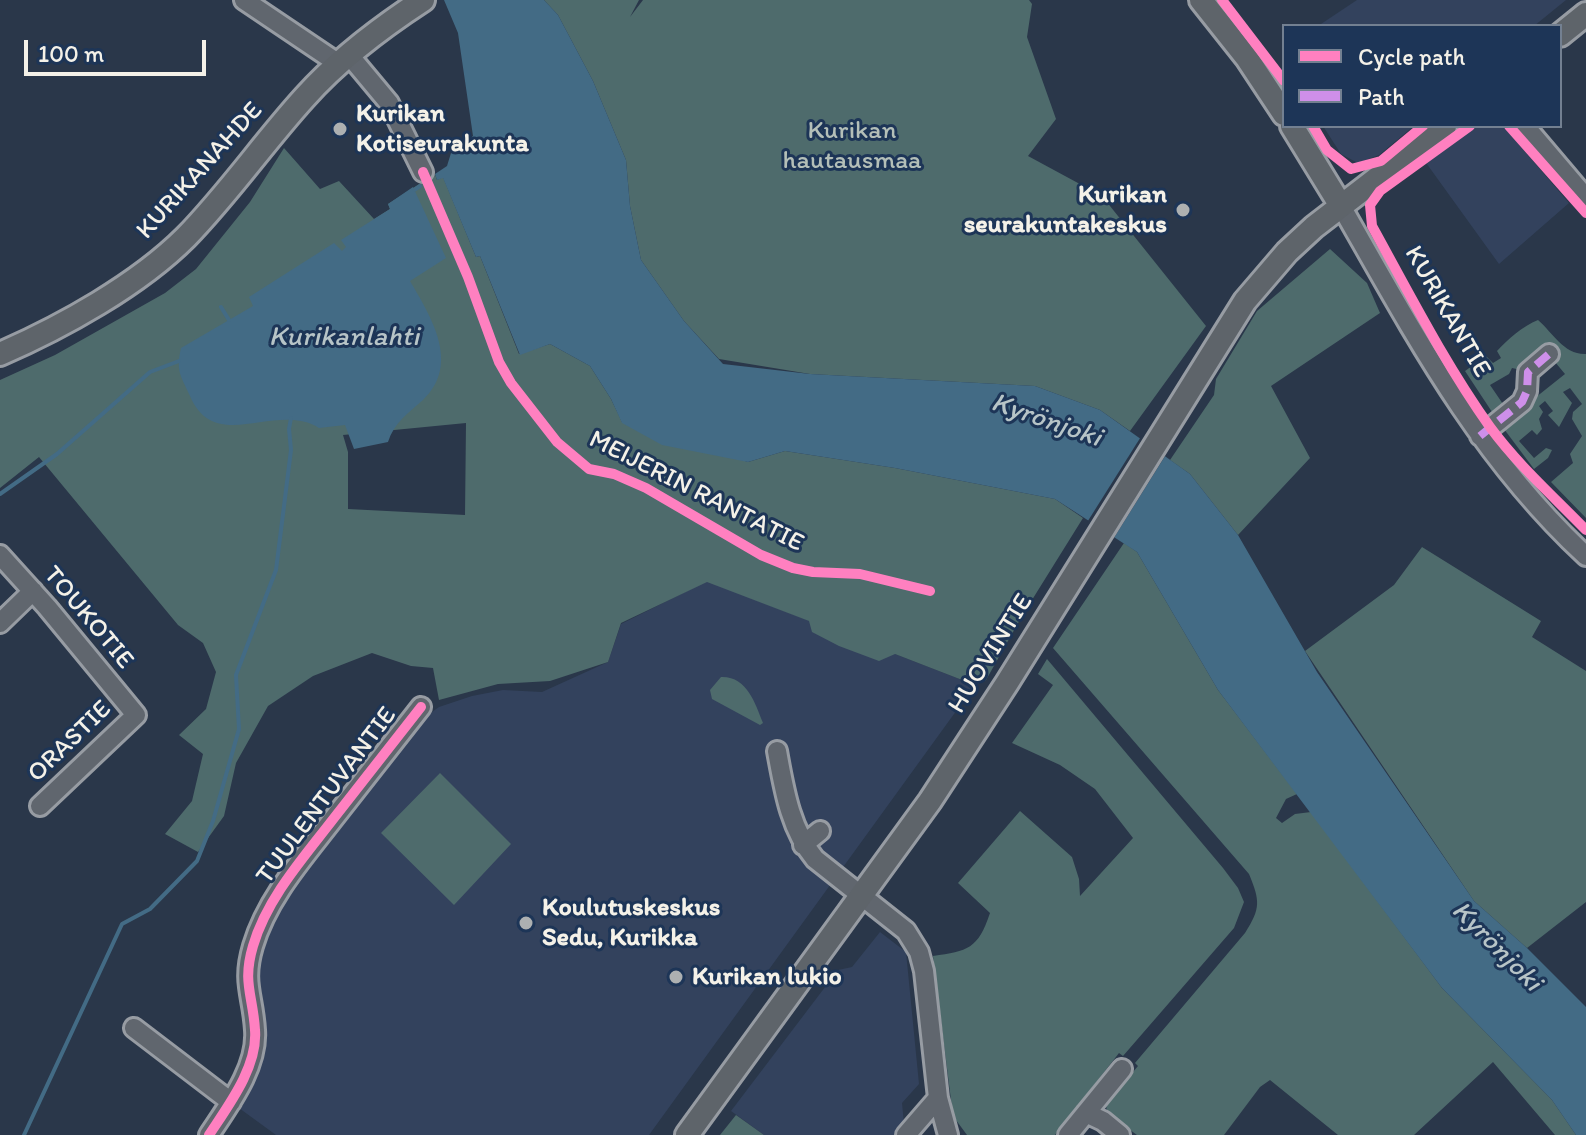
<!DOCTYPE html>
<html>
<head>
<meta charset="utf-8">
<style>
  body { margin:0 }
  #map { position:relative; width:1586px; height:1135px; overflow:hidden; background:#2a374a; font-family:Itim,sans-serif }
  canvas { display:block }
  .legend { position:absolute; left:1282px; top:24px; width:280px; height:104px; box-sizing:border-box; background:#1d3557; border:2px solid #738091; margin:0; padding:10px 14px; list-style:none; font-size:24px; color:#f4f1e8 }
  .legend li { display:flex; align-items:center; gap:16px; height:40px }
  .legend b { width:40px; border:2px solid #738091 }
  .scale { position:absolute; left:24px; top:40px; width:182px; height:36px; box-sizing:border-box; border:4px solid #f4f1e8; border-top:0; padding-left:10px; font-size:24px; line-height:28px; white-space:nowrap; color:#f4f1e8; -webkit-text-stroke:6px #1d3557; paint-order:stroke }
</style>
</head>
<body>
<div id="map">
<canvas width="1586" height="1135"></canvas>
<ul class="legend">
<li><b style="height:10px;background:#ff80c0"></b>Cycle path</li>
<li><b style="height:10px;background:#ce8fe9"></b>Path</li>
</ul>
<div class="scale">100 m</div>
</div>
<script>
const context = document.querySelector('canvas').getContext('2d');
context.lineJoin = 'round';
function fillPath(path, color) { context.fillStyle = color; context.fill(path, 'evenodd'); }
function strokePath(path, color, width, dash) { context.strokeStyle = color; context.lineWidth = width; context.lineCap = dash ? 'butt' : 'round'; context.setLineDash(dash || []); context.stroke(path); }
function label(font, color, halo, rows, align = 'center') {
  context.font = font + ' Itim,sans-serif'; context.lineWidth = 6; context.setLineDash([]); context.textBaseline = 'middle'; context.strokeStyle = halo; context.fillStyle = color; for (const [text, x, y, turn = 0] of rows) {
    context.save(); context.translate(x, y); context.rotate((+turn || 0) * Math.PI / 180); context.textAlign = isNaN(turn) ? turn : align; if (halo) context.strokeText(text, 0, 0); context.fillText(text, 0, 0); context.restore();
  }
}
fillPath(new Path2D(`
  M1357,0H1566L1534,26H1318Z
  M1323,126H1414L1379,155L1358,163L1341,154Z
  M1470,126H1503L1569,203L1499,264L1424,160Z
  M707,581L975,685L649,1135H276L239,1108L248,1093L260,1060L264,1027L258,988L259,954L279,909L309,864L421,720L439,707L472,696L503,690L542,692L608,662L621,624Z
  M880,932L906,952L919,1084L902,1103L904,1124L894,1135H764L731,1111L838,970L852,967Z`), '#33425d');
fillPath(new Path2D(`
  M544,0H639L630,17L643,0H1029L1032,4L1027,37L1056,119L1028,156L1102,196L1206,326L1130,431L1100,410L1035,386L810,374L719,359L684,321L641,260L630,206L626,160L593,81L558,15Z
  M284,148L320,189L339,181L374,219L390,209L388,204L435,174L437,180L443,177L476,257L480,256L519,354L550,344L590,366L611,399L622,422L748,462L785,451L895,468L1055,499L1083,518L1022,616L986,680L975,685L895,654L879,661L839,646L812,632L809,621L707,582L621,623L608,662L550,681L498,684L439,700L433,668L411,666L372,653L313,676L268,706L236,763L224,816L198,852L165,834L192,801L203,754L179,735L206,709L216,672L203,643L178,625L39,457L0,488V380L55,355L165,293L196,269L250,202ZM466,423L465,515L348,509V452L343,435Z
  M1330,249L1367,283L1380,313L1271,386L1310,458L1238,535L1190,474L1170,460L1214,395L1216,379L1257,311Z
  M1538,320C1553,333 1564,355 1586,354V518L1551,482L1573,463L1570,454L1582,436L1572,419L1573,412L1582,404L1570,388L1563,392L1572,403L1559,427L1548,415L1553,411L1545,401L1539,406L1543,412L1539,419L1542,429L1537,435L1532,430L1519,441L1534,458L1546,448L1552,450L1548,458L1534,469L1501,425L1565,374L1550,356L1521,370L1512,368L1509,374L1490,385L1503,404L1516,394V399L1496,418L1465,371L1486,356L1493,363L1501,358L1497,351C1508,339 1523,326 1538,320Z
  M1124,543L1137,552L1218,690L1297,794L1286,799L1276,818L1282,823L1295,814L1311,812L1442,988L1552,1100L1576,1135H1555L1493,1062L1414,1135H1338L1270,1080L1260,1087L1224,1135H1137L1107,1113L1106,1104L1138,1066L1135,1063L1245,933C1261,908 1260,901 1249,874L1053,648Z
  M1422,547L1541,621L1532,637L1586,671V902L1527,948L1474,901L1305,651L1394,585Z
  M1047,659L1223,868L1238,888L1244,902L1234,928L1123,1056L1119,1053L1055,1135H967L953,1116L933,956C968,951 978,949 990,913L958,883L1020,811L1072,857L1079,879L1080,896L1133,838L1095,789L1060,765L1012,743L1053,685L1038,674Z
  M721,677C747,676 755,703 763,723L760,725L712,699L710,690Z
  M440,773L511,844L454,905L381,833Z
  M736,1115L764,1135H720Z`), '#4e6b6c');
fillPath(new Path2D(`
  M444,0H544L558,15L593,81L626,160L630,206L641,260L684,321L723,364L810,374L1035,386L1100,410L1190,474L1238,535L1317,672L1474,901L1527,948L1586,1007V1135H1576L1552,1100L1442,988L1218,690L1137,552L1055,499L895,468L785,451L748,462L662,445L622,423L611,399L590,366L550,344L520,355L480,256L476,257L443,178L437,180L435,174L447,166L451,153L473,136L458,33Z
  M413,187L446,258L410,281C431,317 461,364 423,400C408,413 394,423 388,442L354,449L345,425L319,428C276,401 215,455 190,396C180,374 176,371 181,348L253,306L249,297L334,243L342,251L346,247L341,240L390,209L388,204Z`), '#436b85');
fillPath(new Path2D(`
  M1142,435L1167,453L1112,541L1086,524Z`), '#2a374a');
strokePath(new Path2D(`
  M414,190L420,186
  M221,307L229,320
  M0,494L57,454L150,372L179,361
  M24,1135L122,924L150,909L197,861L213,821L239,729L236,675L276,570L291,450L289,429L291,418`), '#436b85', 4);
const minor = new Path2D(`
  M244,0L339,64
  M349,55L389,103L423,172
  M1525,126L1586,198
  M1341,206C1413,332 1478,456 1586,556
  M1480,436L1522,402L1527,391L1528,372L1549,354
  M0,555L47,607L136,715L40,806
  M0,623L33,591
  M777,751C784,789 790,829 815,859L906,931L919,952L924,971L938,1098L948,1135
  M803,845L820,831
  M134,1028L231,1102
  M1086,1113L1103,1121L1120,1135
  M209,1135C228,1106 258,1067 255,1030C253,995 242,983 253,946C267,898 304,857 334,818C363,781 392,744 421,707
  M906,1135L938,1098
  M1068,1135L1122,1069`);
const major = new Path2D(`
  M1201,0L1247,58L1284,114
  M1560,35L1586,14
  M1292,126L1341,206
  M0,354C62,327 138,285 186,237C229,193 264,142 305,97C339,59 380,28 423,0
  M687,1135L930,801L1007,683L1245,301L1287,252L1314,227L1445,126`);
strokePath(minor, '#979ca3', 24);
strokePath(major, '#979ca3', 28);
strokePath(minor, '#60666e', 18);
strokePath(major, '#5e646a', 22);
strokePath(new Path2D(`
  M1480,436L1522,402L1527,391L1528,372L1549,354`), '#ce8fe9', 8, [16, 8]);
strokePath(new Path2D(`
  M1222,0L1284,81
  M1313,126L1327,150L1351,169L1381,161L1423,126
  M1470,126L1380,191L1370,205L1372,226C1409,293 1445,364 1490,427C1518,465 1553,496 1586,530
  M1509,126L1586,213
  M423,172L468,277L499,362L511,383L557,442L589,469L614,474L646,488L761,555L793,568L813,572L860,574L930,591
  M209,1135C228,1106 258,1067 255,1030C253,995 242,983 253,946C267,898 304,857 334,818C363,781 392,744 421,707`), '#ff80c0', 10);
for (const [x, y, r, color] of [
  [340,129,8,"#adb0b1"],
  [1183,210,8,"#adb0b1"],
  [526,923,8,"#adb0b1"],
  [676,977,8,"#adb0b1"]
]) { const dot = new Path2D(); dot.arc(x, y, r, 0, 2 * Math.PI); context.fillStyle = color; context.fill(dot); strokePath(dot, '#1d3557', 3); }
label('bold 26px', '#f4f1e8', '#1d3557', [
  ["Kurikan",356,114],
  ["Kotiseurakunta",356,144],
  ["Kurikan",1167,195,"right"],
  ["seurakuntakeskus",1167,225,"right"],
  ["Koulutuskeskus",542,908],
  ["Sedu, Kurikka",542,938],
  ["Kurikan lukio",692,977]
], 'left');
label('26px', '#b4bfb8', '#1d3557', [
  ["Kurikan",852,131],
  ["hautausmaa",852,161]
]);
label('26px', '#f4f1e8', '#1d3557', [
  ["KURIKANAHDE",200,171,-48],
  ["KURIKANTIE",1447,312,60],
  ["MEIJERIN RANTATIE",696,492,27],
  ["TOUKOTIE",88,618,50],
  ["HUOVINTIE",991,654,-58],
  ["ORASTIE",70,742,-44],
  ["TUULENTUVANTIE",327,796,-53]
]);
label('italic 28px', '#b7c4c7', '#1d3557', [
  ["Kurikanlahti",344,338],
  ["Kyrönjoki",1046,421,19],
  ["Kyrönjoki",1496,947,45]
]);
</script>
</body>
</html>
